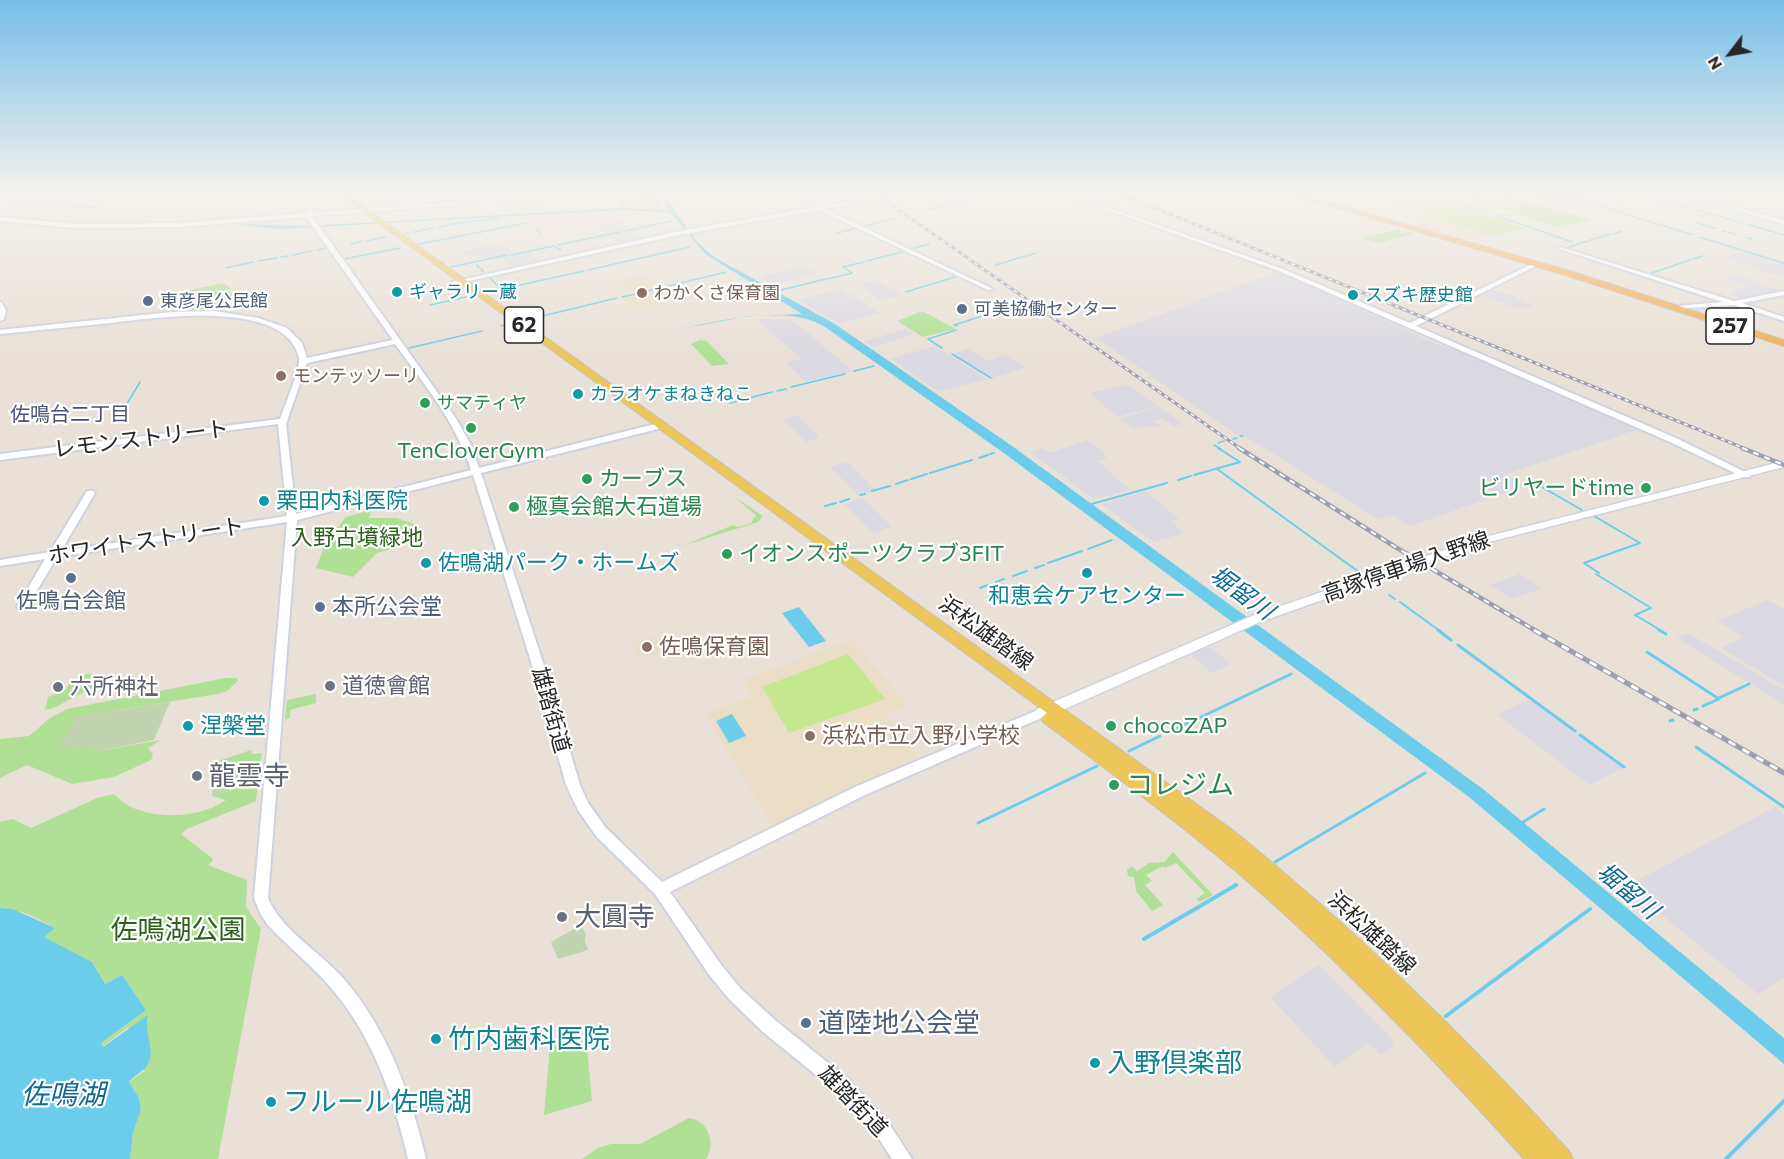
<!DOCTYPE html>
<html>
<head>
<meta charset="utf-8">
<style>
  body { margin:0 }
  #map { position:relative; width:1784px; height:1159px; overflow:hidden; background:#e9e1d8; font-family:Commissioner,sans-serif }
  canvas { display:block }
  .north { position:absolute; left:1700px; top:24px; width:60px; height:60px; -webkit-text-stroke:4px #fff; paint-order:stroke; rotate:239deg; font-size:16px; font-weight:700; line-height:24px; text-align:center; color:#272727 }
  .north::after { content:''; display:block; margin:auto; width:21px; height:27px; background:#272727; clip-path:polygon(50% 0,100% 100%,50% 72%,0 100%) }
</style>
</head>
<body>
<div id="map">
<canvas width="1784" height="1159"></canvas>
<div class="north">N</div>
</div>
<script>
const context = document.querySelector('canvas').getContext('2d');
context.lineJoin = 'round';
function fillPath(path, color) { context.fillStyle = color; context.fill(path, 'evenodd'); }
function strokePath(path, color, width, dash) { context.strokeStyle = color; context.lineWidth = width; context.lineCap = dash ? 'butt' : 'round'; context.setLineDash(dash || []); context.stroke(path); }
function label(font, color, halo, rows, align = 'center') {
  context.font = font + ' Commissioner,"Noto Sans JP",sans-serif'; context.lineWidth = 4.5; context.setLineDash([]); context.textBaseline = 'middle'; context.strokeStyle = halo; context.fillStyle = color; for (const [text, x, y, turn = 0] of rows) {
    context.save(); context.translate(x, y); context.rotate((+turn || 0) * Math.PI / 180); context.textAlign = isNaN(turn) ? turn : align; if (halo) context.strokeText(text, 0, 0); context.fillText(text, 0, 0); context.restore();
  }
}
fillPath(new Path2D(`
  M1516,194H1606L1555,205Z
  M800,211L805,215L819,213L828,223L801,226L786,214Z
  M617,219L646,240L622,245L593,224Z
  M503,243L515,254L529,251L542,263L515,269L502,256L472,260L463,251Z
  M1745,251L1784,263V277L1723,258Z
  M804,266L817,274L773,285L760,277Z
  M1276,272L1281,273L1439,345L1466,353L1639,429L1506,474L1526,486L1409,526L1392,515L1378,519L1243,435L1239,436L1096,338Z
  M1735,275L1782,291L1783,292L1743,299L1727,294L1747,286L1725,279Z
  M876,280L886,285L903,294L880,301L861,284Z
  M841,289L880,313L841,324L798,300Z
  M1493,290L1507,293L1535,307L1519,309L1482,296Z
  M756,319H791L853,371L807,383L786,363L802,359Z
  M906,329L915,334L873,347L864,341Z
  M934,346L973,370L987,379L939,392L891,359Z
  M967,349L989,361L1005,355L1026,367L992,378L953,354Z
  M1127,384L1129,386L1158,406L1117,417L1090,393Z
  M1159,407L1183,424L1173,426L1162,418L1154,421L1161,426L1132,428L1119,419Z
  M797,415L820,438L806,442L783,419Z
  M1087,440L1105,453L1102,454L1107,458L1098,461L1130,490L1094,499L1030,452L1043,448L1050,453Z
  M847,462L875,490L858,495L830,467Z
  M1146,491L1179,519L1171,521L1184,533L1154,542L1101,504Z
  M863,498L892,527L873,533L844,504Z
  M1520,574L1542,588L1513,599L1489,585Z
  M1768,600L1784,609V686L1721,648L1744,637L1717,621Z
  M1688,633L1784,690V705L1677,638Z
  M1207,645L1231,664L1212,673L1188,653Z
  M1530,700L1623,768L1589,785L1497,714Z
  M1775,807L1784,814V978L1758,994L1627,886Z
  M1319,965L1393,1040L1394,1046L1381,1055L1368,1043L1335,1067L1270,997Z`), '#dbd9e1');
fillPath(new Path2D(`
  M1436,197L1530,230H1531L1478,239L1467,243L1412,228L1423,223L1382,208Z
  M645,275L661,287L649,291L667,305L639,312L622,298L634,294L618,281Z
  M654,636L663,650L640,659L631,643Z
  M852,639L907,705L886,715L919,757L903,764L904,767L774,828L705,714L753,696L743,680Z`), '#ebdec7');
fillPath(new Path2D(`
  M607,213L615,218L544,232L525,218Z`), '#f1d5d7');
fillPath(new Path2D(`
  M1456,194H1506L1591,220L1557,227Z
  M655,195L661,207H622L618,200Z
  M1399,229L1402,234L1407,231L1414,234L1379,243L1362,238Z
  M222,283L231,288L227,291L236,294V300H228L207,310L179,311L175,310L179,301H162L164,296Z
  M920,312H924L956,329L923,337L897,321Z
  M700,340L707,341L729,364L712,366L691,344Z
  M733,496L763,516L758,522L682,546L733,525L738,527L751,523L756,515Z
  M371,510L369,518H397L419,526L422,533L398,540L388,550L377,553L353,577L316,568L326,542L346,517Z
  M86,674H91L89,682H97V685L54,708L45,710L48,697L64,691L71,682Z
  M226,678H237L238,681L227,691L218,694L76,717L59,749L83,747L98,751L161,740L148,748L153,754L151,760L114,777L72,784L27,765L0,778V739L29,736L50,718L67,709Z
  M316,694V703L290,710V718L285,720L287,700Z
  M251,750L252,754L262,753L260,768L213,783L215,762Z
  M258,784L256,801L187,829L181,834L212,858L213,860L208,865L247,880L246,907L261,929L218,1159H130L133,1133L141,1109L138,1096L129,1082L143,1072L151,1048L145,1026L127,1028L102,1047L101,1043L146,1010L122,975L105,984L92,962L43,937L55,928C37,918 21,909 0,908V822L13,819L31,828L97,798L114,794C119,798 123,803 129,806C158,820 200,818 226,800L212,796L214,794Z
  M1173,852L1213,895L1199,902L1196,899L1205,893L1176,863L1165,868L1163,866L1146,875L1152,881L1145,885L1163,905L1152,911L1136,891L1134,877L1128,876L1127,870L1132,866L1137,871L1149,863L1164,862Z
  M586,1035L592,1101L544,1115L550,1045Z
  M689,1118C708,1120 717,1144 706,1159H582L598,1148L611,1144H640Z`), '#b0e095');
fillPath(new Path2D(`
  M170,702L154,740L98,751L83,747L59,749L76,717Z
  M260,768L259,783L212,795L213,783Z
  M581,925L586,934L585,941L588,950L558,959L551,942Z`), '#c2d3b0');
fillPath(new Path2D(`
  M1472,194H1493L1526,204L1507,208L1466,195Z
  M1454,204L1525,228L1493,236L1418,213Z
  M848,654L885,699L789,733L762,687Z`), '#c5e790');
fillPath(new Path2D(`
  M659,194H663L697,242L714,257L835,324L1012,446L1483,789L1784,1038V1064L1469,797L1001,451L825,327C784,301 709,324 664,332L749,316L802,314L705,254L671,213L626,210L280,229L228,224L309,226L620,208L669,210Z
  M0,197L216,220L0,199Z
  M799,607L826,641L809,647L782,613Z
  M732,714L746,736L729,743L716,721Z
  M0,908L13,909L55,928L44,937L92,962L105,984L122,975L146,1010L101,1043L103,1047L148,1015C143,1032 155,1046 149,1062C145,1072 135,1074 129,1082L138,1096L141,1109L133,1133L130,1159H0Z`), '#6bcdeb');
strokePath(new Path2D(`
  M1597,194H1600
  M1641,194L1742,223
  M1433,195L1437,194
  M1609,195L1615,194
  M807,196L821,194
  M1437,196L1440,197
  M1607,196L1624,201
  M808,197L813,200
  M1444,198L1462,205
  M1583,201L1693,235
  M1585,201L1606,196
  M948,204L989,194
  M1467,206L1488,213
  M1559,207L1581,202
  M923,211L948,205
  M1497,216L1510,214
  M1500,217L1572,242
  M467,222L501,218
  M1697,223L1717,229
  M1746,224L1784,235
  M438,227L465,222
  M862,227L895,218
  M866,228L872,231
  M535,229L540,233
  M625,231L672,221
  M1723,231L1735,234
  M414,232L433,228
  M837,233L857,228
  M876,233L880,235
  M405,234L408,233
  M1613,234L1622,231
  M881,236L885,237
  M1602,237L1610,234
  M1699,237L1784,263
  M887,238L892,241
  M1748,238L1752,239
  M1590,240L1601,237
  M367,241L386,237
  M895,242L898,243
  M351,244L363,241
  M419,244L527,223
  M900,244L935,261
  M1577,244L1589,241
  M558,245L620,232
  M556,247L561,250
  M1567,248L1576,245
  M911,249L929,244
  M318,250L327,248
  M293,255L311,251
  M511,255L554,246
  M1027,256L1036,253
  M281,257L288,256
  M344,259L400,248
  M1693,259L1703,256
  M258,261L277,258
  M867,261L905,251
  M939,262L987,285
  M477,265L479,268
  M996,265L1025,256
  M451,267L507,255
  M226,268L253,262
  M481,269L483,272
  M588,270L690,247
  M1649,274L1690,260
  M488,276L501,289
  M828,279L852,273L843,267L864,262
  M511,287L584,271
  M648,291L726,272
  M773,292L826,279
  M906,292L958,276
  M486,293L506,288
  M622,297L645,292
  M430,305L466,297
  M526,320L617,298
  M501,326L505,325
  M957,326L954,325L1014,306L1005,298
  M409,348L482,331
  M942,348L928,339L956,330
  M952,354L991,378
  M854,371L874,366
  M791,387L845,374
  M777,391L786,389
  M730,403L772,392
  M118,419L140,382
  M1240,436H1243
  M1233,439L1237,438
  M1218,443L1224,441
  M1214,445L1221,449`), '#6bcdeb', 1.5);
strokePath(new Path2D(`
  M990,454L994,453
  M979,458L988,455
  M1217,469L1363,575
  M930,473L972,460
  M1194,475L1240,462L1218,448
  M911,479L927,474
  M1178,480L1191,476
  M896,484L908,480
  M1540,486L1582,510
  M872,491L890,486
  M860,495L865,494
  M840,502L849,499
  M1088,505L1167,483
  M825,506L836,503
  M1594,516L1640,543L1584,563L1599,573
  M1088,549L1112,540
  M1048,563L1082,551
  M1035,568L1044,565
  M1596,574L1651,608L1635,615L1662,631
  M1013,576L1027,571
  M996,582L1004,579
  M980,588L988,585
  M1389,595L1395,599
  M1400,602L1440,631`), '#6bcdeb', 2);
strokePath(new Path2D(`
  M1438,630L1451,640
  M1659,630L1666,634
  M1458,645L1575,731
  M1647,652L1719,699L1703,706
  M1719,698L1749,684
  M1694,710L1697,709
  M1670,721L1673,720
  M1176,729L1291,674
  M1580,735L1624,767
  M1696,747L1784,807
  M1129,751L1160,736
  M1523,822L1544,809
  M978,823L1097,766
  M1275,862L1425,773`), '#6bcdeb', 3);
strokePath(new Path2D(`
  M1144,939L1236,885
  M1446,1016L1590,909
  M1726,1159L1784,1101`), '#6bcdeb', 4);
const tertiary = new Path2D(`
  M314,194H319L312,213L562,194H580L577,196L312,216L457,420L472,447L479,468L663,422L667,425L666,427L481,473L549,681L580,785L588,803L606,828L662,882L855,787L1038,710H1046L1048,713L1046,716L865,795L670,892L722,966L741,989L775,1020L849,1080L888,1122L912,1159H892L876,1134L837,1092L763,1032L729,999L710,976L655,894L596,836L578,810L566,785L537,681L473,475L297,520L268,898C281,930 320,952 343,978C387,1028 411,1095 426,1159H408C394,1098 373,1037 332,989C312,965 288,947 267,924L260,913L254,898L287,522L57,557L26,609L22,610L17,607L45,559L0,566V560L50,552L87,491H93L95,493L61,551L287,516L278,424L0,460V454L280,419C284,408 301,367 299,358C286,296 146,319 101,324C67,327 34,331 0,334V330L172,312L214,311L258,318L287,328L302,343L307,358L393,340L306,217L180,227L75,228L0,221V217L75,224L180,223L306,213ZM395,344C424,384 456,422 471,470L296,514L286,424L307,363Z
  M797,194H803L821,206L878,197L879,198L876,200L825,209L993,289L988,290L819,210L679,235L455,284L452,282L679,231L816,207Z
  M893,194H905L886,198L883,196Z
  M1063,194H1070L1283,269L1410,323L1534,263H1538V265L1416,326L1676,438L1751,475L1749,477H1743L1670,442L1279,271Z
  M1679,194H1686L1784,220V224Z
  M1560,247L1734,301L1784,291V295L1742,303L1784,317V321L1734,305L1675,309L1674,308L1677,306L1723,302L1560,249Z
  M0,302L2,303L6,310L4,319L0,321Z`);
const secondary = new Path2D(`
  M1784,461V467L1481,544L1260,622L1047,717H1037L1035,713L1037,709L1252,616L1473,540Z`);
const primary = new Path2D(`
  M339,194H346L1234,831C1355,929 1465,1036 1569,1151L1573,1159H1524C1434,1059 1340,961 1238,873C1175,820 1109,771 1043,722L1041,718L1047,713Z`);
const trunk = new Path2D(`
  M1290,194H1299L1574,272L1784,340V346L1568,276Z`);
strokePath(tertiary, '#cdd2e0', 4);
strokePath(secondary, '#cdd2e0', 3);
strokePath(primary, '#c3c3c3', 2);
strokePath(trunk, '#c3c3c3', 2);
fillPath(tertiary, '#fff');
fillPath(secondary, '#fff');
fillPath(primary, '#edc65a');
fillPath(trunk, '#f4ae56');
const railFar2 = new Path2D(`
  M876,194L1241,449
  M1121,194L1746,449`);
const railFar1 = new Path2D(`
  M1239,448L1397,548L1536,631
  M1742,448L1784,465`);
const rail = new Path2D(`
  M1534,630L1784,773`);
strokePath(railFar2, '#9b9fb1', 3);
strokePath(railFar1, '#9b9fb1', 4.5);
strokePath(rail, '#9b9fb1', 5);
strokePath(railFar2, '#fff', 1.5, [4]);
strokePath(railFar1, '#fff', 2, [6]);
strokePath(rail, '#fff', 3, [8]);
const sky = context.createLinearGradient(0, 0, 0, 356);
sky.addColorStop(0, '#76bee9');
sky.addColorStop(0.54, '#f5f2ed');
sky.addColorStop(1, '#f5f2ed00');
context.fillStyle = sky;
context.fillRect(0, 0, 1784, 356);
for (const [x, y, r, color] of [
  [397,292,6,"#0f9aa8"],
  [642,293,6,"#8d6e63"],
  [1353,295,6,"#0f9aa8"],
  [148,301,6,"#5c6f8a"],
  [962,309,6,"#5c6f8a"],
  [281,376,6,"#8d6e63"],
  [578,394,6,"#0f9aa8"],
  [425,403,6,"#2e9e5b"],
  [471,428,6,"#2e9e5b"],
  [587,479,6,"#2e9e5b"],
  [1646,488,6,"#2e9e5b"],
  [264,501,6,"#0f9aa8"],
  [514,507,6,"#2e9e5b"],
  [727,554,6,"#2e9e5b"],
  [426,563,6,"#0f9aa8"],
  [1087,573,6,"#0f9aa8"],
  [71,578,6,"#5c6f8a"],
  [320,607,6,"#5c6f8a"],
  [647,647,6,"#8d6e63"],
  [330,686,6,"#6b7280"],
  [58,687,6,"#6b7280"],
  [188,726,6,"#0f9aa8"],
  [1111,726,6,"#2e9e5b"],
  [810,736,6,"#8d6e63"],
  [197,776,6,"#6b7280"],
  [1114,785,6,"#2e9e5b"],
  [562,917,6,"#6b7280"],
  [806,1023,6,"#5c6f8a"],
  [436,1039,6,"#0f9aa8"],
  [1095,1063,6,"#0f9aa8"],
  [271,1102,6,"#0f9aa8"]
]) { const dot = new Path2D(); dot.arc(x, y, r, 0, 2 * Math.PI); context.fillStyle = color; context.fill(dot); strokePath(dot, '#fff', 2); }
label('18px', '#0d838f', '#fff', [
  ["ギャラリー蔵",409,292],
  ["スズキ歴史館",1365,295],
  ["カラオケまねきねこ",590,394]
], 'left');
label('18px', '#785e54', '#fff', [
  ["わかくさ保育園",654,293],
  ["モンテッソーリ",293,376]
], 'left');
label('18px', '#4e5e75', '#fff', [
  ["東彦尾公民館",160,301],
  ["可美協働センター",974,309]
], 'left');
label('18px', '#27864d', '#fff', [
  ["サマティヤ",437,403]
], 'left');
label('20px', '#495276', '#fff', [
  ["佐鳴台二丁目",70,414]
]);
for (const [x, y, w] of [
  [524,325,39],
  [1730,326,48]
]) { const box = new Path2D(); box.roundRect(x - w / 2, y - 18, w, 36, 4.5); context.fillStyle = '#fff'; context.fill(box); strokePath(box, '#272727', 1.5); }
label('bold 21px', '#272727', null, [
  ["62",524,325],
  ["257",1730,326]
]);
label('22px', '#272727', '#fff', [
  ["レモンストリート",141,439,-7],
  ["ホワイトストリート",146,541,-9],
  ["高塚停車場入野線",1406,567,-19],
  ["浜松雄踏線",986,633,36],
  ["雄踏街道",551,710,74],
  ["浜松雄踏線",1372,933,43],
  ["雄踏街道",853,1101,46]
]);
label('22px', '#27864d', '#fff', [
  ["TenCloverGym",471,451,"center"],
  ["カーブス",599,479],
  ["ビリヤードtime",1634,488,"right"],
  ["極真会館大石道場",526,507],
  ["イオンスポーツクラブ3FIT",739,554],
  ["chocoZAP",1123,726]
], 'left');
label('22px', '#0d838f', '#fff', [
  ["栗田内科医院",276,501],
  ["佐鳴湖パーク・ホームズ",438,563],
  ["和恵会ケアセンター",1087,596,"center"],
  ["涅槃堂",200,726]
], 'left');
label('22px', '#2b601a', '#fff', [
  ["入野古墳緑地",357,538]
]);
label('22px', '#4e5e75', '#fff', [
  ["佐鳴台会館",71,601],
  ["本所公会堂",332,607,"left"]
]);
label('22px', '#785e54', '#fff', [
  ["佐鳴保育園",659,647],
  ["浜松市立入野小学校",822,736]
], 'left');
label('22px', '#5b616d', '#fff', [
  ["道徳會館",342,686],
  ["六所神社",70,687]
], 'left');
label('italic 24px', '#106992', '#fff', [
  ["堀留川",1242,593,36],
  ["堀留川",1628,891,40]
]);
label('27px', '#5b616d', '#fff', [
  ["龍雲寺",209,776],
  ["大圓寺",574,917]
], 'left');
label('27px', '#27864d', '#fff', [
  ["コレジム",1126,785]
], 'left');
label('27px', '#2b601a', '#fff', [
  ["佐鳴湖公園",178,930]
]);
label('27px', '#4e5e75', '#fff', [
  ["道陸地公会堂",818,1023]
], 'left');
label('27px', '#0d838f', '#fff', [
  ["竹内歯科医院",448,1039],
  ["入野倶楽部",1107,1063],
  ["フルール佐鳴湖",283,1102]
], 'left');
label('italic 28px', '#106992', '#fff', [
  ["佐鳴湖",63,1095]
]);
</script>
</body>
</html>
